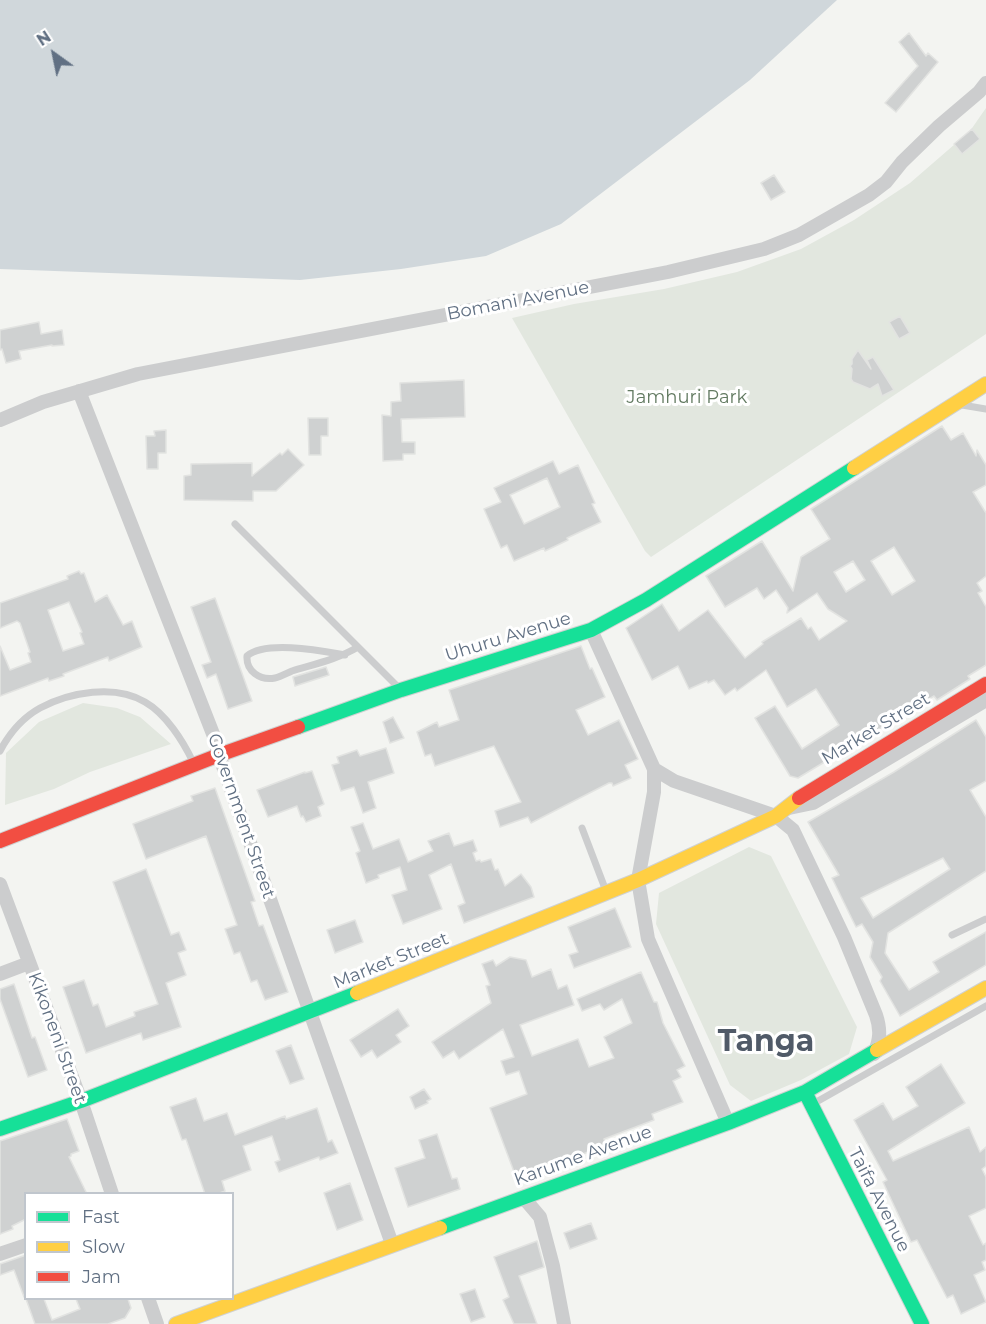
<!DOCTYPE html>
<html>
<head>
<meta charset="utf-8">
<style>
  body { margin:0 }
  #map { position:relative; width:986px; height:1324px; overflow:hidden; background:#f3f4f1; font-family:Montserrat,sans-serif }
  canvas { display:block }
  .legend { position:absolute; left:24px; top:1192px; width:210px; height:108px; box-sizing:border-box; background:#fff; border:2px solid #c0c6cd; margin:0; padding:8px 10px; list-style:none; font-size:18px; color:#617083 }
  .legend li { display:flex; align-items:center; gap:12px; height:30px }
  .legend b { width:30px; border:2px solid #c0c6cd }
  .north { position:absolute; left:24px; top:24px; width:60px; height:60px; -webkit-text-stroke:4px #fff; paint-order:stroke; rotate:327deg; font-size:16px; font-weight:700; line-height:24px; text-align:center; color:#617083 }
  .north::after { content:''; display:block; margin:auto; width:21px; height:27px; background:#617083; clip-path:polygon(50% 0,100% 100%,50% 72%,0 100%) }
</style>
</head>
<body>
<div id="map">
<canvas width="986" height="1324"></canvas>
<ul class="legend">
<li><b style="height:8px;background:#16e098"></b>Fast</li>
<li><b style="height:8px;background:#ffcf43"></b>Slow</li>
<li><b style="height:8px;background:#f24e42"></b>Jam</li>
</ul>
<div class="north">N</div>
</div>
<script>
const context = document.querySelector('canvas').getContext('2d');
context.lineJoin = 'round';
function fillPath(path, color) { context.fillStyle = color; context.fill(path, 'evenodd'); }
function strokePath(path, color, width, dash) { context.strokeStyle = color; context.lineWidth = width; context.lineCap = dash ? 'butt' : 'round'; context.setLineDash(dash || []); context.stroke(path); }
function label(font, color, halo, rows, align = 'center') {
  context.font = font + ' Montserrat,sans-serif'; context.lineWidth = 6; context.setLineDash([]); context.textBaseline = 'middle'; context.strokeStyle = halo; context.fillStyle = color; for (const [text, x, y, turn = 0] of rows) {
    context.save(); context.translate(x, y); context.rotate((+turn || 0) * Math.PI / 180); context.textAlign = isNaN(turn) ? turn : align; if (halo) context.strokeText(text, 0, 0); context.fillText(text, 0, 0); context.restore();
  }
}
fillPath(new Path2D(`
  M986,108V334L651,557L645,551L512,318L574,304L664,289L737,272L801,249L854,220L910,183L970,131Z
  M83,703L117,708L140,717L171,744L90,772L54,789L5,805L6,753L39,722Z
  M749,847L771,856L857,1027L849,1054L801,1080L751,1101L730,1085L656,924L659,893Z`), '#e2e7df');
fillPath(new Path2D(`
  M0,0H837L750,80L561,224L486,256L401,269L300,280L0,269Z`), '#d0d7db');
const building = new Path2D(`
  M909,33L926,56L928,53L938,62L896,112L885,103L918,66L899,42Z
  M972,129L980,139L962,154L954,144Z
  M774,175L785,192L771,200L761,183Z
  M900,316L910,333L899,339L889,322Z
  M39,322L41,334L62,330L64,345L52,346V345L19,351L21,359L6,363L2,349L0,350V330Z
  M858,350L871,369L867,360L873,357L894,390L882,396L878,384L870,389L853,382L851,379L852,369L850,366L852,364V359Z
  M464,380L465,417L401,419L402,442H415V454H403V460L383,461L382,415L391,416V402L401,401L400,383Z
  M308,418H328V436H321V455H309Z
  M942,426L951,440L963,433L976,456L977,450L986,465V485L973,492L986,513V576L977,583L982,591L978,593L986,607V665L968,676L970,679L937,700L934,696L798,778L790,776L755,718L775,706L802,749L839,725L816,689L787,707L766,670L737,691L735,688L725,695L714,680L708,683L707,681L689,689L678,666L652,680L626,628L662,604L679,631L708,610L745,658L763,644L762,642L801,618L808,629L811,627L819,640L847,621L828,609L817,593L787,613L788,608L776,590L764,599L757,588L725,607L706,576L762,541L793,591L801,557L830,539L811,509ZM894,547L915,581L892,595L871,561ZM853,561L865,580L846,592L834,572Z
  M166,430V453H158V469H147L146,436H155L154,431Z
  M288,449L304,465L276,491H253V501L184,500V476L191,475V464L252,463V476L280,453L282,455Z
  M553,461L559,474L578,465L595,503L592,504L601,522L567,538L568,540L545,551L544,548L514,561L507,545L501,548L484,509L501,502L494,488ZM547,478L560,507L524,524L510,495Z
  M79,571L81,574L84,573L95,602L107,595L123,625L132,621L142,647L109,661L108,657L63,674L64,676L49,681L48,678L0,696V646L10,670L31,662L28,653L30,652L20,623L17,621L0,628V603L68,579L67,576ZM69,602L82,632L80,633L84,644L63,651L48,610Z
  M215,598L252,701L228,709L216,674L207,678L202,665L211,662L191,607Z
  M581,646L590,669L592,668L605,697L576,710L588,735L619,720L638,759L625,765L631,778L613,786L612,783H609L531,823L528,817L500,827L495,811L521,802L494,746L435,766L431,754L425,756L417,732L437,722L439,727L459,720L449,690Z
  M326,667L329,675L295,686L293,677Z
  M393,717L404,738L390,743L383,722Z
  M976,720L986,737V781L970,790L986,817V871L888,933L885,953L909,990L939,972L933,962L986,932V965L900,1016L880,981L882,977L870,957L873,942L862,924L856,927L852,919L832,878L839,875L808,822L894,772ZM943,858L950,869L873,918L861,898Z
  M386,748L394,773L368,782L376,808L363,813L354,787L341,791L332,765L339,763L337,757L357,750L360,756Z
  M312,771L324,804L318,807L321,816L306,822L303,816L301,817L297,806L268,817L257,790L305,772V773Z
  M215,788L255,901L251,902L259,926L263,925L288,992L265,1000L257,980L251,982L240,952L234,954L225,929L237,925L206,836L146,859L133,824L193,801L191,796Z
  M363,823L373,849L399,839L408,862L433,851L428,841L449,833L454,846L473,840L477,851L473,853L476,861L480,860L481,862L491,859L495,870L498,869L505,886L521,874L531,887L534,897L464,923L458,906L465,903L451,864L429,875L442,909L403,924L392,895L407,890L400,867L378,875L379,878L366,883L356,853L360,851L351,827Z
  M146,869L171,935L179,932L186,950L178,953L186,975L166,983L181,1027L143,1040L141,1033L86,1053L63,987L84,980L93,1006L98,1004L106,1027L135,1016L134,1012L158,1004L113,882Z
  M615,908L631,947L574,968L569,955L578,952L568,927Z
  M355,920L363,942L335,953L327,930Z
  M510,957L526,960L532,977L551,969L558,989L567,985L574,1005L520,1025L532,1056L578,1039L589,1067L614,1058L604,1037L632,1023L622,999L604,1010L600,1004L582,1011L577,999L641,972L654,1002H657L663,1023L685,1066L677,1070L681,1077L673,1081L683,1102L652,1114L654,1120L604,1139L606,1146L516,1177L490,1108L527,1094L519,1071L506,1075L501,1061L514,1057L503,1029L459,1059L454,1051L443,1058L432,1042L491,1003L486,986L490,985L482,964L493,960L496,966Z
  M14,984L32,1038L35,1037L47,1070L28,1077L0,999V989Z
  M398,1009L409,1026L396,1035L401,1042L377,1058L372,1050L361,1057L350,1040Z
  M291,1045L304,1079L290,1084L276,1051Z
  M941,1064L965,1103L888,1151L893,1161L969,1127L980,1152L986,1147V1166L982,1169L986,1177V1208L969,1216L983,1245L986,1243V1260L982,1262L985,1270L974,1275L986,1302L961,1314L953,1295L947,1298L917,1240L911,1242L883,1182L887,1180L854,1120L883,1103L893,1120L918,1106L906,1087Z
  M424,1089L431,1099L427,1101L428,1103L415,1109L410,1097Z
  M196,1098L204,1121L227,1113L235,1135L285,1116L286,1119L317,1108L328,1142L332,1140L338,1153L320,1160L319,1157L279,1172L275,1162L280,1160L272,1136L243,1146L251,1170L222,1181L225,1191L217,1194H205L186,1139L182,1140L170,1107Z
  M67,1119L79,1151L71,1154V1156L69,1157L87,1194H26V1219L12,1226L13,1229L0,1234V1141Z
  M437,1134L452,1179L457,1178L460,1189L408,1207L395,1168L425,1158L419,1140Z
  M350,1183L363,1220L337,1230L324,1193Z
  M591,1223L597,1239L570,1249L564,1233Z
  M537,1241L544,1267L519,1276L537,1324H514L503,1300L509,1297L494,1257Z
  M26,1255V1297H24L14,1270L0,1275V1264Z
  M475,1289L485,1317L471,1322L460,1294Z
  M26,1299H44L52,1320L80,1309L76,1299H128L131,1308L125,1318L108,1324H35Z`);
fillPath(building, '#cfd1d1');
strokePath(building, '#e2e3e1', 1.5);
const fast = new Path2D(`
  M298,727L401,690L591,630L646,600L854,468
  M805,1092L922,1324
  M0,1129L81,1101L357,993
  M440,1228L728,1123L805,1092L877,1050`);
const slow = new Path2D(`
  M854,468L986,384
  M357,993L638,880L776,816L799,798
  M877,1050L986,988
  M176,1324L440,1228`);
const jam = new Path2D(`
  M799,798L986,684
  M0,841L219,755L298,727`);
strokePath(fast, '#cfd1d1', 16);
strokePath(slow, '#cfd1d1', 16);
strokePath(jam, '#cfd1d1', 16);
strokePath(new Path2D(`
  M962,405L986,409
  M235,524L399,688
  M345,655C322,651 266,640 247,656C246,671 260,681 275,678C281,677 287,673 292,671C315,664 338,659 358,647
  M0,751C9,734 22,718 40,708C70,692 115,684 145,702C166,714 183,741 193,762
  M582,828L606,891
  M952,935L986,919
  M811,1105L986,1006`), '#cccdce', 7);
strokePath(new Path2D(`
  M79,391L215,739L219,755L392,1244
  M0,420L43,402L138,374L668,272L764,249L799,235L869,195L886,182L902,162L939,126L979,92L986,83
  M591,630L654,769V792L638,880L648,939L728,1123
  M654,769L674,781L776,816L793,830L844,937L876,1015C881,1030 880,1040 874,1054
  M789,808L813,803L986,700
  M0,884L81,1101L112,1194
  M0,974L29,963
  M523,1197L540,1217L553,1266L564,1324
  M0,1254L26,1245
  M148,1298L157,1324`), '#cccdce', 14);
strokePath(fast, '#16e098', 14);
strokePath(slow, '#ffcf43', 14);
strokePath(jam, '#f24e42', 14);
label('18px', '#617083', '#fff', [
  ["Bomani Avenue",518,301,-11],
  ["Uhuru Avenue",508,637,-17],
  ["Market Street",876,729,-31],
  ["Government Street",241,816,71],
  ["Market Street",391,961,-22],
  ["Kikoneni Street",57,1038,70],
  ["Karume Avenue",583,1156,-20],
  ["Taifa Avenue",879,1200,63]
]);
label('18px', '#627a61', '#fff', [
  ["Jamhuri Park",687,398]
]);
label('bold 30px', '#505a68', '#fff', [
  ["Tanga",766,1042]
]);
</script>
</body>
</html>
